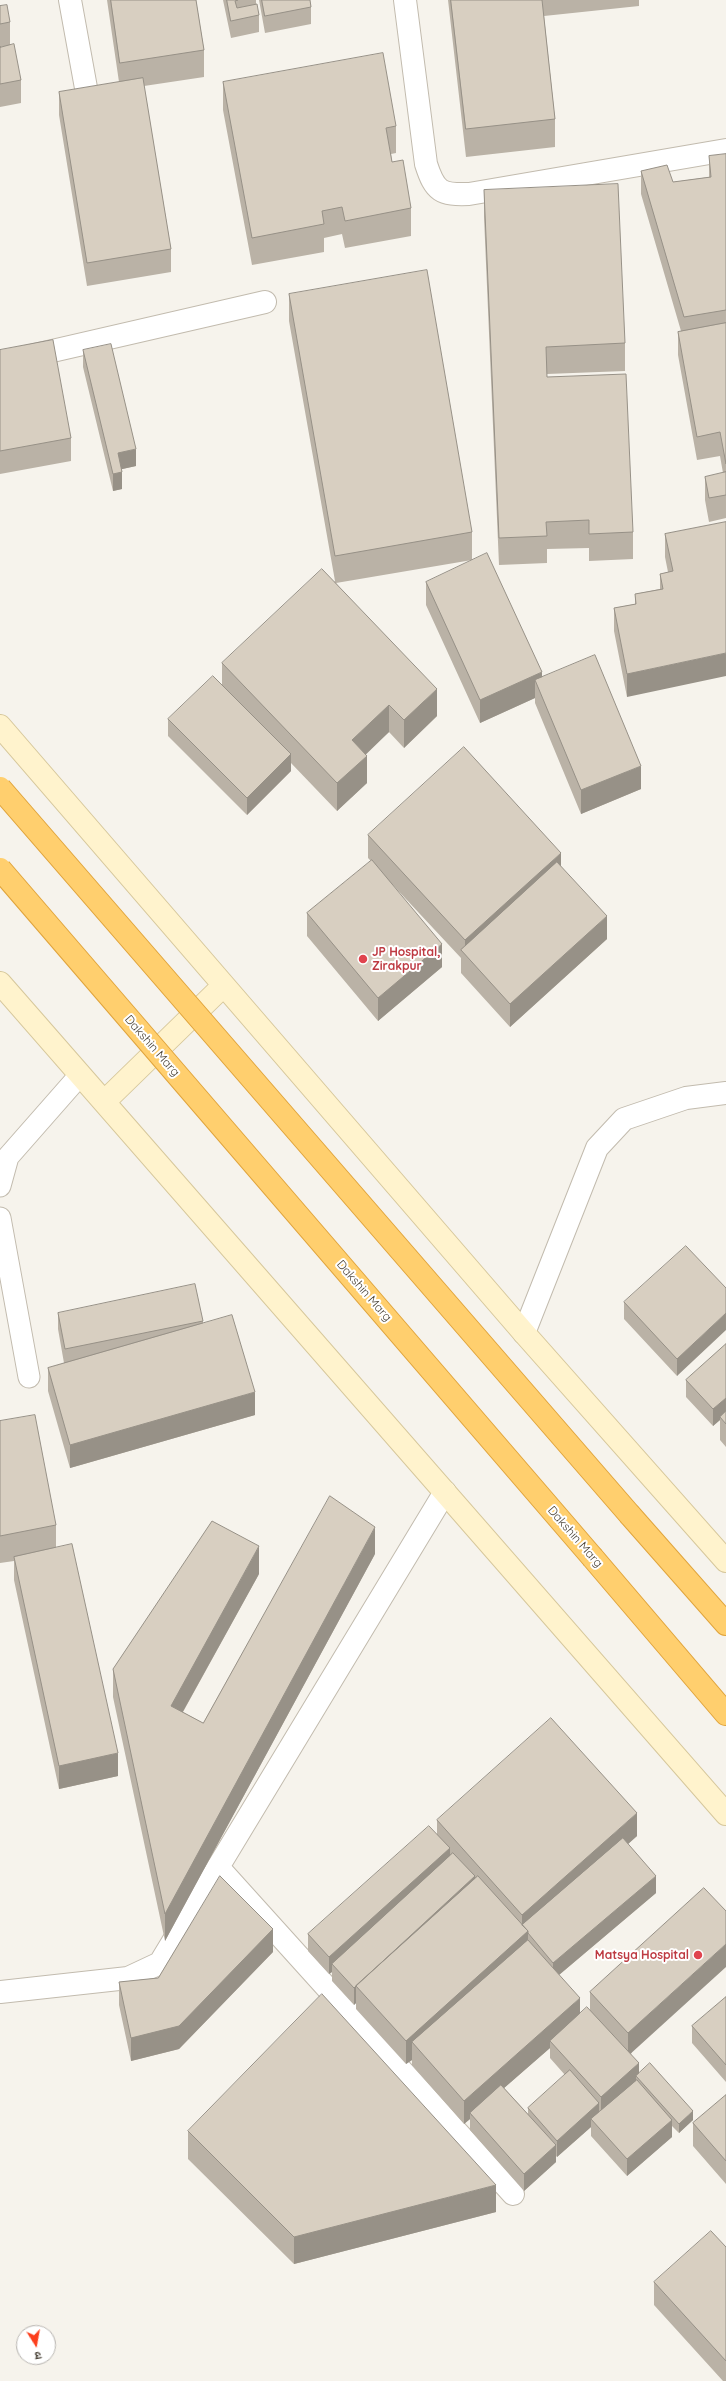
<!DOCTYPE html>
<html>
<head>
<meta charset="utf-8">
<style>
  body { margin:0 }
  #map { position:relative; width:726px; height:2381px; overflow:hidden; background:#f6f3ec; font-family:Quicksand,"Noto Sans Devanagari",sans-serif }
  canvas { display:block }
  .north { position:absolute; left:16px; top:2325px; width:40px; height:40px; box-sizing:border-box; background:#fff; border:1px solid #b7b4b0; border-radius:50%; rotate:169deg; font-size:11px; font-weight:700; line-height:16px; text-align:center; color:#4b4439 }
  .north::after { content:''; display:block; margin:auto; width:14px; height:18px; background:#fc3f1d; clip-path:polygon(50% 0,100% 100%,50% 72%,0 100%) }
</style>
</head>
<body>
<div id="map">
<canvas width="726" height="2381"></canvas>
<div class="north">उ</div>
</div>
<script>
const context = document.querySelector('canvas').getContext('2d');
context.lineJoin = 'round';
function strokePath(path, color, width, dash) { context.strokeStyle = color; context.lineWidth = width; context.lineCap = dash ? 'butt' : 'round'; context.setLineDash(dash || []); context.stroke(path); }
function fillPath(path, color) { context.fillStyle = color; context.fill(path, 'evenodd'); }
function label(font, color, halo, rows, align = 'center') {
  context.font = font + ' Quicksand,sans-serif'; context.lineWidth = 4; context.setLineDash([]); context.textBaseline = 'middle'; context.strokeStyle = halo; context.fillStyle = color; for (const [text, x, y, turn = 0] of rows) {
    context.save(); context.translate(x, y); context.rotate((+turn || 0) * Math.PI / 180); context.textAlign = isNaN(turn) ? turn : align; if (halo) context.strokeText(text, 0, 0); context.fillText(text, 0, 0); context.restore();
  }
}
const lane = new Path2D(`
  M0,1186L8,1157L80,1075
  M0,1218L29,1377`);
const street = new Path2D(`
  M70,0L88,99
  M405,0L426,164C435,192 441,195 469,194L726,150
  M0,363L265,302
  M524,1333L597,1148L624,1119L686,1098L726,1093
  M218,1867L513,2194
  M0,1992L128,1978L160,1963L445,1492`);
const secondary = new Path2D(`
  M0,726L524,1333L726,1561
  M0,983L726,1814
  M104,1102L223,986`);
const highway = new Path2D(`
  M630,1515L726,1624
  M593,1558L726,1714`);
strokePath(lane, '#c2bbae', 23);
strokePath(street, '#c2bbae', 24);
strokePath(secondary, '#d6c79b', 24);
strokePath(highway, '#e0a43c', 24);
strokePath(lane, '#fff', 21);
strokePath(street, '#fff', 22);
strokePath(secondary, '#fff3cd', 22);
strokePath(highway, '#ffcf6e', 22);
const highwayBridge = new Path2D(`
  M0,788L630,1515
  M0,869L593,1558`);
strokePath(highwayBridge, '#e0a43c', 24, []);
strokePath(highwayBridge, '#ffcf6e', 22);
fillPath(new Path2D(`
  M107,0H196L204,50V77L144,86L171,249V272L87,286L59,115V92L119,82Z
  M223,0H256V4L259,15V32L231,38Z
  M259,0H310L311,7V24L265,33Z
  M448,0H639V6L544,16L555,119V147L466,157Z
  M0,6L10,22V45L21,80V103L0,107Z
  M223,82L396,126V153L391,154L392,162L411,208V236L345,248L342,234L324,238V252L252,265L223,110Z
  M726,154V518L709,522L705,500V477L723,473L720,456L697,460L678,355V332L681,331L641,194V171L673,182L709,177V156Z
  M484,190L625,343V371L547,374V377L633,532V559L589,561V548L547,549V563L499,565L484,217Z
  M289,294L472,532V560L336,583L437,716L404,748L389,732L365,754L367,783L337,811L291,763V771L247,815L168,736V719L222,685V663L335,581L289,321Z
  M0,350L71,438V461L0,474Z
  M83,350L136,466L122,469V489L113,491L83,367Z
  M726,522L627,697L614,631V608L635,604V594L660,589V574L668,572L665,557V534Z
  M426,582L542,677L641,789L581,814L535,703V698L480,723L426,605Z
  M368,835L561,867L607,939L510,1027L461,973V958L391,883L442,967L378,1021L307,936V913L371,861L368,858Z
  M726,1288L677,1376L624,1319V1302Z
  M58,1313L203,1321V1324L255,1415L70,1468L48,1391V1368L64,1363L58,1329Z
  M726,1344V1447L720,1440V1420L713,1426L686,1397V1380Z
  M0,1421L56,1525V1548L118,1776L59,1789L14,1580V1561L0,1563Z
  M375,1554L165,1941L113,1697V1669L259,1574L183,1712L203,1723Z
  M437,1820L637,1836L628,1844L656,1893L559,1975L580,2014L590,2010V1992L704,1888L631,2054L639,2073L693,2120L679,2133L672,2126V2137L627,2176L591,2136V2127L557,2157L556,2156V2162L524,2191L470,2130V2119L464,2124L412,2065V2060L406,2064L356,2009V2003L354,2005L332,1981V1972L329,1974L308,1951V1934L437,1834ZM550,2048V2058L565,2075L528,2108V2114L504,2088Z
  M273,1952L179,2049L131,2061L119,2005V1982L158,1978Z
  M726,1997V2082L692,2043V2026Z
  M726,2095V2184L693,2146V2123Z
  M188,2131L496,2212L294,2264L188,2159Z
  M726,2247V2381H723L654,2305V2282Z`), '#bab2a6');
fillPath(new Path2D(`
  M136,449V466L118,470V453Z
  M122,472V489L113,491V474Z
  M726,653V676L627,697V674Z
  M542,672V695L535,680V698L480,723V700Z
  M437,689V716L404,748V720Z
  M389,705V732L352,768V740Z
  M291,754V771L247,815V798Z
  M367,756V783L337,811V783Z
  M641,766V789L581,814V790Z
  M561,853V876L465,955V940Z
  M607,916V939L510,1027V1004Z
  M442,944V967L378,1021V998Z
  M726,1313V1330L677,1376V1359Z
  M255,1392V1415L70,1468V1445Z
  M726,1398V1414L720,1417V1420L713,1426V1409Z
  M375,1527V1554L165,1941V1914Z
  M259,1546V1574L171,1733V1706Z
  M118,1753V1776L59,1789V1766Z
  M637,1813V1836L528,1933V1954L412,2042V2060L406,2064V2041L522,1927V1915Z
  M450,1848V1865L332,1964V1972L329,1974V1957Z
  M475,1876V1893L356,1986Z
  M656,1876V1893L553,1980V1963Z
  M273,1929V1952L179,2049L131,2061V2038Z
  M726,1944V1967L628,2056V2033Z
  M356,1986V2003L354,2005V1988Z
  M580,1998V2021L550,2041V2048L472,2116L470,2113V2119L464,2124V2101Z
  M639,2063V2079L636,2076V2082L601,2114V2097Z
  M599,2103V2120L591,2119V2127L557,2157V2141Z
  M693,2111V2120L679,2133V2124Z
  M672,2120V2137L627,2176V2159Z
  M556,2145V2162L524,2191V2174Z
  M496,2185V2212L294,2264V2237Z`), '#979187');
const building = new Path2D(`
  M111,0H196L204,50L120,63Z
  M227,0H238L235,1L237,8L257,4L259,15L231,21Z
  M262,0H310L311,7L265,16Z
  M451,0H542L555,119L466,129Z
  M7,5L10,22L0,24V6Z
  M14,44L21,80L0,84V46V47Z
  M383,53L396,126L386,128L392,162L403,160L411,208L345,221L342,207L322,211L324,224L252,238L223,82Z
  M143,78L171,249L87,263L59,92Z
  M726,154V310L684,317L641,171L667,165L673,182L711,177L709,156Z
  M618,184L625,343L546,347L547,377L626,374L633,532L589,534V520L546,522L547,536L499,538L484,190Z
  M427,270L472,532L335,556L289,294Z
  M726,323V464L720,432L697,437L678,332Z
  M53,340L71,438L0,451V350Z
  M111,344L136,449L118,453L122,472L113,474L83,350Z
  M726,472V495L709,498L705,477Z
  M726,522V653L627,674L614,608L636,604L635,594L663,589L660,574L673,571L665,534Z
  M487,553L542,672L480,700L426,582Z
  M322,569L437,689L404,720L389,705L352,740L367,756L337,783L222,663Z
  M595,655L641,766L581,790L535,680Z
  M213,676L291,754L247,798L168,719Z
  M464,747L561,853L465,940L368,835Z
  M372,860L442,944L378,998L307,913Z
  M557,862L607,916L510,1004L461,950Z
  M686,1246L726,1288V1313L677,1359L624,1302Z
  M195,1284L203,1321L65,1349L58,1313Z
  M232,1315L255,1392L70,1445L48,1368Z
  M726,1344V1398L713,1409L686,1380Z
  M726,1411V1424L720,1417Z
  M35,1415L56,1525L0,1536V1421Z
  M330,1496L375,1527L165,1914L113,1669L212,1521L259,1546L171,1706L203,1723Z
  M72,1544L118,1753L59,1766L14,1557Z
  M551,1718L637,1813L522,1915L437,1820Z
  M429,1826L450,1848L329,1957L308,1934Z
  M623,1838L656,1876L553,1963L528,1933V1931L522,1925Z
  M453,1853L475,1876L356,1986L354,1988L332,1964Z
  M220,1876L273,1929L179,2026L131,2038L119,1982L158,1978Z
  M478,1876L528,1931L406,2041L356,1986Z
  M704,1888L726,1911V1944L628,2033L590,1992Z
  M528,1940L580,1998L464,2101L412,2042Z
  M322,1994L496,2185L294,2237L188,2131Z
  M726,1997V2065L692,2026Z
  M587,2007L639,2063L601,2097L550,2041Z
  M650,2063L693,2111L679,2124L636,2076Z
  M570,2070L599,2103L557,2141L528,2108Z
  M637,2080L672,2120L627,2159L591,2119Z
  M501,2085L556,2145L524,2174L470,2113Z
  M726,2095V2161L693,2123Z
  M711,2231L726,2247V2361L654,2282Z`);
fillPath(building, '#d8cfc1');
strokePath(building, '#979187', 1);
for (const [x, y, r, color] of [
  [363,959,5,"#e0444e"],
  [698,1955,5,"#e0444e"]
]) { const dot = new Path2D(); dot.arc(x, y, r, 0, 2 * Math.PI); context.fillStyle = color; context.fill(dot); strokePath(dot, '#fff', 1.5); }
label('bold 12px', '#be3a42', '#fff', [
  ["JP Hospital,",372,952],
  ["Zirakpur",372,966],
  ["Matsya Hospital",689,1955,"right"]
], 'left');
label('12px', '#4b4439', '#fff', [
  ["Dakshin Marg",152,1046,49],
  ["Dakshin Marg",364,1291,49],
  ["Dakshin Marg",575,1537,49]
]);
</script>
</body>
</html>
